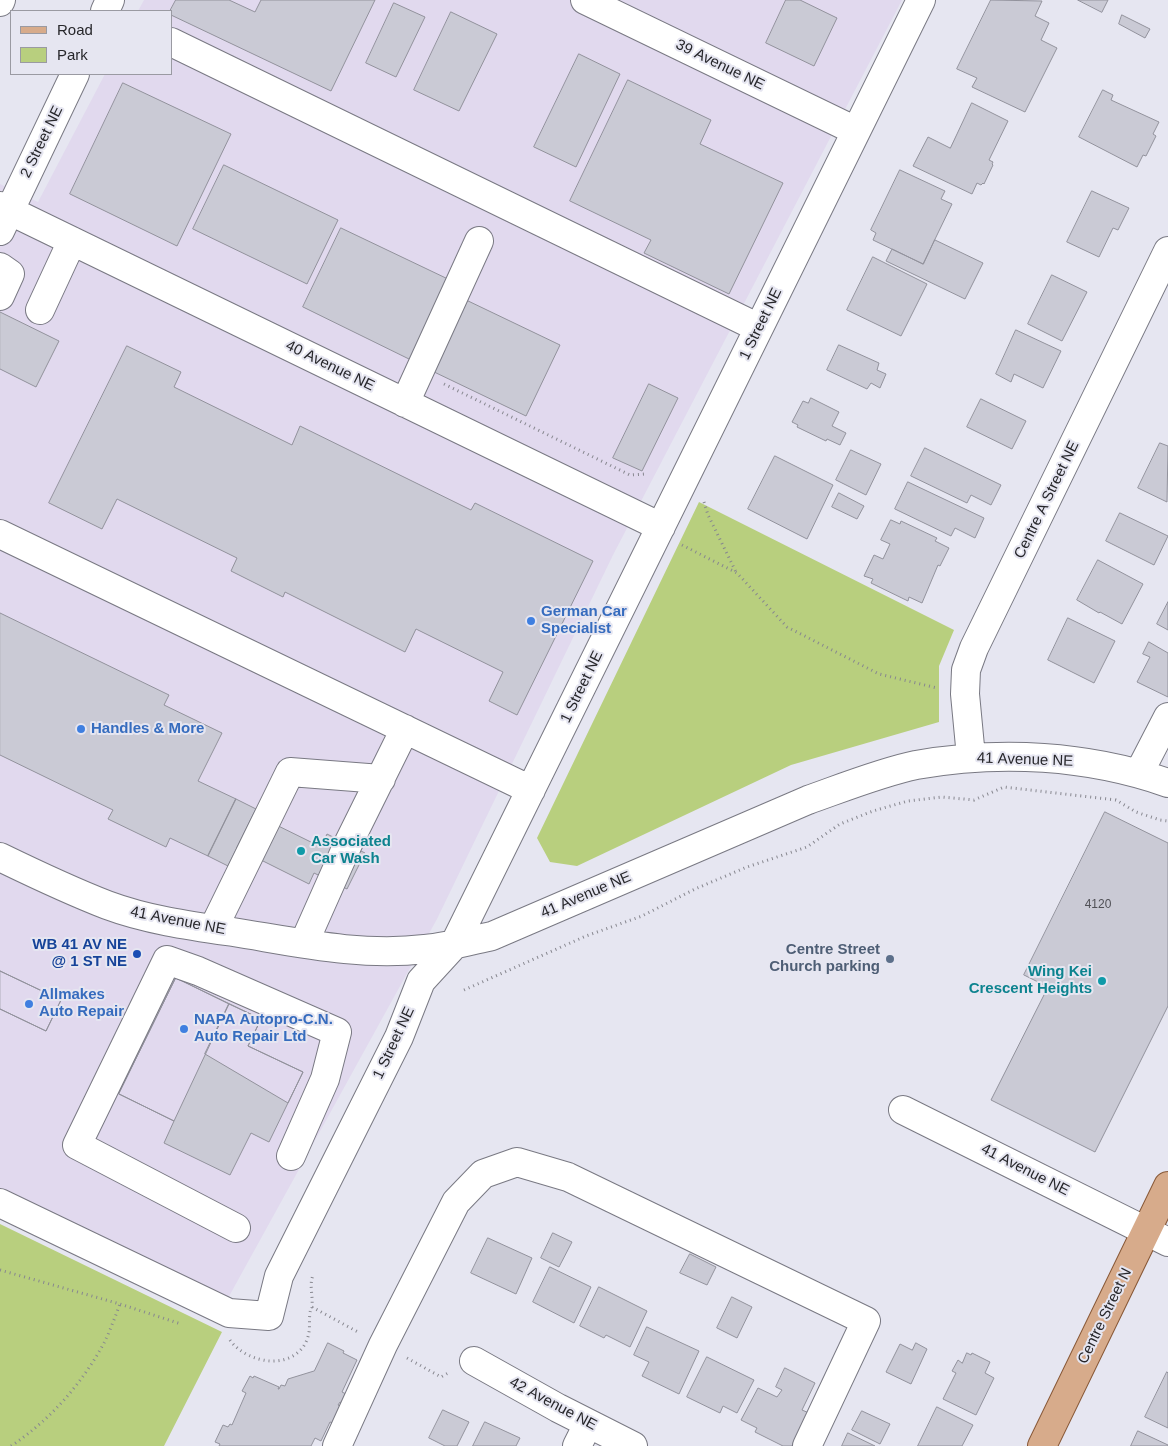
<!DOCTYPE html>
<html>
<head>
<meta charset="utf-8">
<style>
  body { margin:0 }
  #map { position:relative; width:1168px; height:1446px; overflow:hidden; background:#e6e6f1; font-family:Arial,sans-serif }
  canvas { display:block }
  .legend { position:absolute; left:10px; top:10px; width:162px; height:65px; box-sizing:border-box; background:#e6e6f1; border:1px solid #9a9aa2; margin:0; padding:6px 9px; list-style:none; font-size:15px; color:#27272b }
  .legend li { display:flex; align-items:center; gap:10px; height:25px }
  .legend b { width:25px; border:1px solid #9a9aa2 }
</style>
</head>
<body>
<div id="map">
<canvas width="1168" height="1446"></canvas>
<ul class="legend">
<li><b style="height:6px;background:#d7ab8b"></b>Road</li>
<li><b style="height:14px;background:#b8cf7e"></b>Park</li>
</ul>
</div>
<script>
const context = document.querySelector('canvas').getContext('2d');
context.lineJoin = 'round';
function fillPath(path, color) { context.fillStyle = color; context.fill(path, 'evenodd'); }
function strokePath(path, color, width, dash) { context.strokeStyle = color; context.lineWidth = width; context.lineCap = dash ? 'butt' : 'round'; context.setLineDash(dash || []); context.stroke(path); }
function label(font, color, halo, rows, align = 'center') {
  context.font = font + ' Arial,sans-serif'; context.lineWidth = 4; context.setLineDash([]); context.textBaseline = 'middle'; context.strokeStyle = halo; context.fillStyle = color; for (const [text, x, y, turn = 0] of rows) {
    context.save(); context.translate(x, y); context.rotate((+turn || 0) * Math.PI / 180); context.textAlign = isNaN(turn) ? turn : align; if (halo) context.strokeText(text, 0, 0); context.fillText(text, 0, 0); context.restore();
  }
}
fillPath(new Path2D(`
  M144,0H902L613,555L437,919L227,1300L0,1192V184L38,202L105,74H171V11H138Z`), '#e1d9ee');
fillPath(new Path2D(`
  M699,502L954,630L939,666V722L791,765L577,866L550,862L537,838Z
  M0,1224L222,1332L164,1446H0Z`), '#b8cf7e');
const building = new Path2D(`
  M176,0H229L255,12L261,0H375L331,91L171,15L170,11Z
  M786,0H800L837,18L814,66L766,43Z
  M991,0L1042,1L1035,16L1049,23L1041,40L1057,48L1025,112L972,87L977,78L957,69Z
  M1078,0H1108L1102,12Z
  M394,3L425,17L396,77L366,63Z
  M451,12L497,34L459,111L414,90Z
  M1122,15L1150,29L1145,38L1119,24Z
  M579,54L620,74L576,167L534,147Z
  M628,80L711,120L700,144L783,183L729,294L644,253L651,240L570,201Z
  M123,83L231,134L177,246L70,194Z
  M1103,90L1113,95L1111,100L1159,122L1153,134L1156,136L1146,156L1143,155L1137,167L1079,137Z
  M972,103L1008,121L989,160L993,162L992,164L993,165L984,184L983,183L981,185L977,183L972,194L913,166L928,137L950,148Z
  M224,165L338,220L307,284L193,229Z
  M900,170L945,191L941,199L952,204L923,264L873,240L876,233L871,230Z
  M1092,191L1129,208L1118,230L1113,228L1099,257L1067,242Z
  M341,228L450,280L411,360L303,307Z
  M935,240L983,263L965,299L886,261L892,249L923,264Z
  M873,257L927,284L901,336L847,310Z
  M1052,275L1087,292L1062,341L1028,324Z
  M464,299L560,345L526,416L430,370Z
  M0,312L59,341L36,387L0,369Z
  M1016,330L1061,351L1043,388L1014,374L1011,382L996,374Z
  M839,345L879,363L877,370L886,374L880,388L871,383L867,389L827,370Z
  M127,346L181,372L174,387L292,445L300,426L471,510L475,503L593,561L517,715L489,701L503,672L416,629L405,652L285,592L283,597L231,571L237,558L117,499L102,529L49,503Z
  M649,384L678,398L642,471L613,458Z
  M811,398L839,412L832,426L846,433L840,445L827,439L826,441L797,427L798,425L792,422L803,401L808,403Z
  M981,399L1026,421L1012,449L967,427Z
  M1160,443L1168,446L1167,502L1138,488Z
  M925,448L1001,485L991,505L971,495L967,503L911,476Z
  M851,450L881,464L866,495L836,480Z
  M775,456L833,485L807,539L748,509Z
  M908,482L984,518L975,538L955,528L951,536L895,509Z
  M839,493L864,506L857,519L832,507Z
  M1120,513L1168,536L1154,565L1106,541Z
  M891,520L900,524L901,521L937,538L935,541L949,548L940,566L938,565L922,603L909,597L908,601L871,583L873,579L864,576L874,555L883,559L890,544L881,540Z
  M1098,560L1143,584L1122,624L1100,612L1099,613L1077,600Z
  M1168,602V630L1157,624Z
  M0,613L169,695L164,705L222,733L198,781L236,799L208,856L170,838L166,847L108,819L113,810L0,755Z
  M1068,618L1115,641L1094,683L1048,660Z
  M1149,642L1168,653V697L1137,682L1150,657L1143,654Z
  M236,799L256,809L228,866L208,856Z
  M1105,812L1168,843V1006L1095,1152L991,1100L1048,987L1024,975Z
  M254,814L321,847L327,834L365,853L347,889L314,873L309,884L237,848Z
  M0,971L61,1000L46,1031L0,1009Z
  M0,971L61,1000L46,1031L0,1009Z
  M176,978L261,1019L248,1046L303,1072L269,1142L251,1133L230,1175L164,1143L174,1121L119,1094Z
  M176,978L229,1004L174,1121L119,1094Z
  M229,1004L261,1019L248,1046L303,1072L288,1103L205,1054Z
  M553,1233L572,1242L559,1267L541,1258Z
  M488,1238L532,1258L516,1294L471,1273Z
  M690,1254L716,1267L707,1285L680,1273Z
  M550,1267L591,1287L574,1323L533,1302Z
  M599,1287L647,1311L630,1347L606,1335L604,1338L580,1326Z
  M732,1297L752,1307L737,1338L717,1328Z
  M647,1327L699,1351L679,1394L642,1376L649,1362L634,1355Z
  M328,1343L344,1351L343,1353L357,1360L342,1392L348,1395L343,1404L340,1402L338,1405L341,1407L333,1423L330,1422L321,1441L315,1438L311,1446H219L220,1444L215,1442L223,1425L228,1427L230,1424L232,1425L246,1393L242,1391L250,1376L253,1378L254,1376L279,1387L278,1389H279L281,1385L285,1386L288,1379L314,1371Z
  M916,1343L927,1349L911,1384L886,1372L900,1344L912,1350Z
  M967,1353L971,1355L972,1353L990,1362L985,1373L994,1378L976,1415L943,1399L956,1373L952,1371L958,1360L962,1363Z
  M707,1357L754,1380L737,1413L723,1406L720,1413L687,1397Z
  M785,1368L815,1383L802,1410L809,1413L792,1446H783L755,1432L757,1428L741,1420L758,1388L777,1397L782,1390L776,1387Z
  M1167,1372L1168,1373V1428L1145,1417Z
  M937,1407L973,1425L962,1446H918Z
  M443,1410L469,1422L457,1446H445L429,1438Z
  M862,1411L890,1424L880,1444L852,1430Z
  M485,1422L520,1438L516,1446H473Z
  M1138,1431L1168,1445V1446H1131Z
  M848,1433L875,1446H842Z`);
fillPath(building, '#cacad5');
strokePath(building, '#92929c', 1);
const minor = new Path2D(`
  M585,0L856,131
  M0,2L1,0
  M105,11L110,0
  M171,42L759,328
  M0,206L661,527
  M0,231L75,74
  M0,267L10,274L0,296
  M40,310L72,241
  M405,403L479,241
  M0,534L531,790
  M971,757L965,694L966,670L974,648L1168,251
  M1139,773L1168,717
  M0,857C35,874 71,891 107,905C147,920 191,926 233,932C296,942 361,957 425,949C447,947 469,941 492,936L808,800C842,788 882,772 916,765C1000,750 1088,755 1168,783
  M213,929L290,772L381,779
  M304,943L348,844L405,729
  M903,1110L1168,1242
  M0,1203L229,1313L269,1316L279,1276L399,1037L421,981L454,945L921,0
  M236,1228L77,1145L167,960L198,971L337,1032L325,1079L291,1156
  M474,1361L558,1408L633,1446
  M337,1446L383,1345L456,1202L483,1174L517,1162L568,1177L866,1321L807,1446
  M577,1446L588,1424`);
const major = new Path2D(`
  M1042,1446L1168,1186`);
strokePath(minor, '#797983', 30);
strokePath(major, '#885837', 30);
strokePath(new Path2D(`
  M444,384L630,475L645,474
  M704,502L708,515L736,572
  M682,545L737,573L787,627L879,674L937,688
  M464,990L586,936L642,916L695,889L747,867L807,847L840,824L873,811L908,801L942,797L974,800L1004,787L1116,800L1136,812L1160,820L1168,821
  M0,1270L120,1304L181,1324
  M312,1307L358,1332
  M230,1340C238,1352 255,1360 270,1361C289,1362 306,1352 309,1332C310,1326 309,1319 310,1313C311,1306 312,1313 312,1306C313,1294 309,1286 313,1275
  M407,1358L441,1377L450,1372
  M11,1446C50,1420 81,1385 104,1343C110,1331 115,1317 120,1304`), '#87878f', 3, [1, 4]);
strokePath(minor, '#fff', 28);
strokePath(major, '#d7ab8b', 28);
for (const [x, y, r, color] of [
  [531,621,5,"#3f7fe0"],
  [81,729,5,"#3f7fe0"],
  [301,851,5,"#0f9aa8"],
  [137,954,5,"#1a4fb4"],
  [890,959,5,"#5c6f8a"],
  [1102,981,5,"#0f9aa8"],
  [29,1004,5,"#3f7fe0"],
  [184,1029,5,"#3f7fe0"]
]) { const dot = new Path2D(); dot.arc(x, y, r, 0, 2 * Math.PI); context.fillStyle = color; context.fill(dot); strokePath(dot, '#e6e6f1', 2); }
label('12px', '#505056', null, [
  ["4120",1098,905]
]);
label('15px', '#27272b', '#e6e6f1', [
  ["39 Avenue NE",720,65,26],
  ["2 Street NE",42,142,-64],
  ["1 Street NE",761,324,-64],
  ["40 Avenue NE",330,366,26],
  ["Centre A Street NE",1047,500,-64],
  ["1 Street NE",582,687,-64],
  ["41 Avenue NE",1025,760,2],
  ["41 Avenue NE",586,895,-23],
  ["41 Avenue NE",178,921,11],
  ["1 Street NE",394,1043,-65],
  ["41 Avenue NE",1025,1170,27],
  ["Centre Street N",1105,1316,-64],
  ["42 Avenue NE",553,1404,28]
]);
label('bold 15px', '#366cbe', '#e6e6f1', [
  ["German Car",541,612],
  ["Specialist",541,629],
  ["Handles & More",91,729],
  ["Allmakes",39,995],
  ["Auto Repair",39,1012],
  ["NAPA Autopro-C.N.",194,1020],
  ["Auto Repair Ltd",194,1037]
], 'left');
label('bold 15px', '#0d838f', '#e6e6f1', [
  ["Associated",311,842],
  ["Car Wash",311,859],
  ["Wing Kei",1092,972,"right"],
  ["Crescent Heights",1092,989,"right"]
], 'left');
label('bold 15px', '#164399', '#e6e6f1', [
  ["WB 41 AV NE",127,945],
  ["@ 1 ST NE",127,962]
], 'right');
label('bold 15px', '#4e5e75', '#e6e6f1', [
  ["Centre Street",880,950],
  ["Church parking",880,967]
], 'right');
</script>
</body>
</html>
